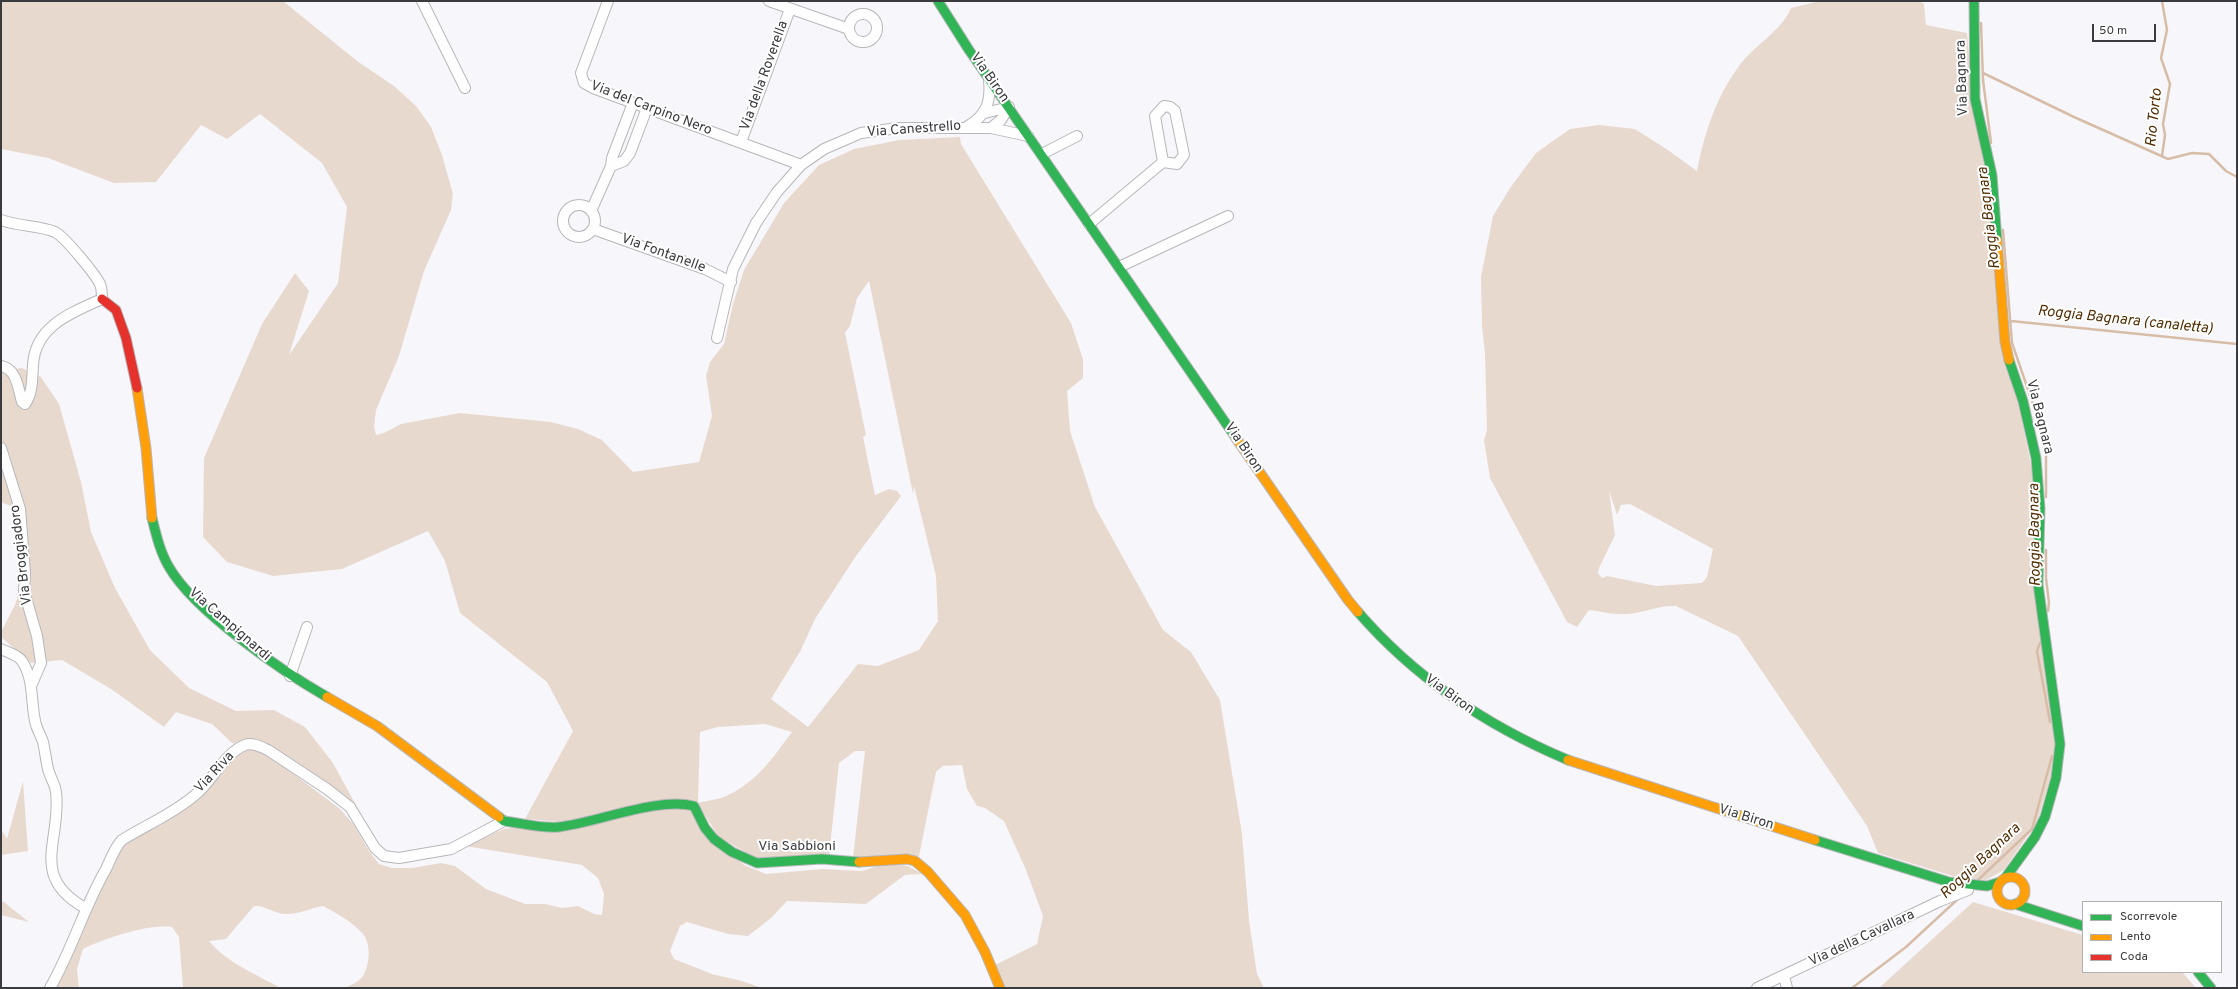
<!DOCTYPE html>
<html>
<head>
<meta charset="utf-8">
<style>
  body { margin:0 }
  #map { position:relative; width:2238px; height:989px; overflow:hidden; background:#f7f7fb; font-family:Overpass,sans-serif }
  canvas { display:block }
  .frame { position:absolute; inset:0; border:2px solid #3a3b3e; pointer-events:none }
  .legend { position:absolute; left:2082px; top:901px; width:140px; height:72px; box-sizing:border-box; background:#fff; border:1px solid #b0b1b2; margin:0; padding:5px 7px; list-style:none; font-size:12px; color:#3a3b3e }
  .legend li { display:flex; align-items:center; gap:8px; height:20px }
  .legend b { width:20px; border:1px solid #b0b1b2 }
  .scale { position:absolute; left:2092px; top:24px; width:64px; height:18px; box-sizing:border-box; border:2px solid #3a3b3e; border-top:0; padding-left:5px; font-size:12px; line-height:14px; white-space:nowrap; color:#3a3b3e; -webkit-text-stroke:3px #fff; paint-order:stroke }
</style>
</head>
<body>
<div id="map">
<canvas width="2238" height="989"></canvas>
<div class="frame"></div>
<ul class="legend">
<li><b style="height:5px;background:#30b455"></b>Scorrevole</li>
<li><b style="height:5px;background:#ff9f0a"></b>Lento</li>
<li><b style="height:5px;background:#e5322d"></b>Coda</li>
</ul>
<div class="scale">50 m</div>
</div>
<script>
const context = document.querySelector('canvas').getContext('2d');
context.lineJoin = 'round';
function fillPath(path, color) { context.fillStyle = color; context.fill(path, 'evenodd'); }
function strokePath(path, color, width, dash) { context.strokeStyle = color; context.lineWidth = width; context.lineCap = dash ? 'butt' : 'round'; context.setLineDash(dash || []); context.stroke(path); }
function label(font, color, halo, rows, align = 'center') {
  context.font = font + ' Overpass,sans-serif'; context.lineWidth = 4; context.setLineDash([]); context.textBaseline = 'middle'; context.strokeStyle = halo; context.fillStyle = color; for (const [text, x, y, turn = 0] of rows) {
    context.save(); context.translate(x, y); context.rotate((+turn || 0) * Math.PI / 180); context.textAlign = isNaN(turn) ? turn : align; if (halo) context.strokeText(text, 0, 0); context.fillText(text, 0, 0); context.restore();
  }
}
fillPath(new Path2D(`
  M1,1H283L357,61L394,86L416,106L431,127L442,155L453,194L451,210L424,271L399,356L376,410L374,426L376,435L384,433L401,424L460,413L551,422L578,429L602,440L633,472L699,462L712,416L706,376L710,362L724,344L733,304L744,270L784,203L819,165L854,149L899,140L960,137L961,144L1071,323L1083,359V378L1067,391L1070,431L1095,507L1163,630L1191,652L1220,700L1242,834L1249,920L1257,974L1264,988H1004L995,965L1037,944L1043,916L1026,870L1004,821L985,808L977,806L967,789L962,765L943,766L936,772L919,856L853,858L865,751H855L839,763L829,856L759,860L719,837L698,804L574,823L525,819L573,731L547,682L460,613L445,561L428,531L342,569L273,576L227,562L203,537L204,458L262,324L295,273L309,291L289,355L338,283L347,207L322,163L260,114L227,139L201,125L156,182L114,183L48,158L1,149ZM869,281L913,494L914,486L936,576L938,621L919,650L878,666L858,664L808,727L771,699L801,650L815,619L856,556L901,496L897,491L889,489L875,495L863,437L866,435L845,333L850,326L857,298ZM765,724L792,732C774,756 757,782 728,795C719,800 708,800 698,803L700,732L718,727Z
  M1820,1H1919L1924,4L1926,25L1967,33L1972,84L2022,421L2034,480L2055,742L2051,776L2037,822L2004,870L1986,880L1956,877L1878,853L1867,826L1738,636L1676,606C1658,605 1642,614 1624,614C1613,615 1600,611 1589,610L1577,627L1567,622L1490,478L1484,440L1487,430L1485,354L1482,326L1481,277L1493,216L1510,188L1536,153L1570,129L1599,125L1635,129L1668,150L1697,171C1704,134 1716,97 1739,66C1754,45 1781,32 1791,8ZM1609,490L1617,515L1621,505L1630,504L1713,549L1707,577L1702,583L1656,586L1607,576L1602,578L1598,573L1599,568L1615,535Z
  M22,368L41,377L59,404L81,482L91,532L115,588L150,650L189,688L236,711L274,710L305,727L333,763L384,856L356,816L268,750L232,743L212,724L176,712L164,727L111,689L62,660L31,663L1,637V632L15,605L25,573L20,510L1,502V370Z
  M247,749L256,750L271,757L340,809L354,825L369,851L379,864L392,868H412L441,863L455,866L486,889L525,904H545L562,908L578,906L594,914L602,915L604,894L598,878L582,865L465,846L504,829L666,808H689L744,865L766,874L822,869L862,871L887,863L908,866L922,874L905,875L866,904L787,901L771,918L748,936L728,934L687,922L680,926L670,951L674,959L712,974L742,981L762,988H345C351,985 360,981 363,976C370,964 372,942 361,932C351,921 336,913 323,906C311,908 299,914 288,914C275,915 266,905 254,906L226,939L209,941C226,962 257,975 281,988H183L179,937L172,927C147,924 106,938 83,949L77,969L79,988H56L120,848L129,840L161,825L205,793L239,753Z
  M23,781L28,851L1,855V829L7,839Z
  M1,900L29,922L1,915Z
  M1973,902L2083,935V972H2182L2196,988H1879Z`), '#e8d9cf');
strokePath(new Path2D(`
  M1981,23L1983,80L1991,143
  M1983,73L2074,117L2168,159L2192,153L2209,154L2226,171L2237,177
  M2162,156L2165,135L2163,124L2170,84L2161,58L2167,30L2162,1
  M2003,230L2012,343L2033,404L2046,454V497
  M2011,321L2237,344
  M2046,550V578L2049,603L2048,611
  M2040,643L2037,651L2050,722
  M1978,880L2032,829L2052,756
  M1852,988L1906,947L1959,898`), '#d7bda7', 2.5);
const street = new Path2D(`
  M422,1L465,88
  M608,1L581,73L584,83L593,88L801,165
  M769,1L849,29
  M849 28a14 14 0 1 1 28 0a14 14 0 1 1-28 0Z
  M985,113L1009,107
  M968,126C987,115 991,101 989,80
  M991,128L1001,120L1009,107
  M741,142L790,9
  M1042,154L1077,136
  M611,166L624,161L630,153L647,108
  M563 221a16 16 0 1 1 32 0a16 16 0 1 1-32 0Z
  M591,211L611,166L612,158L633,103
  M1,220C17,226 42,226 55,232C65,237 95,274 100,284C102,289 102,294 102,299C71,313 35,326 33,365C32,379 33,393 25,404L22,402C18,388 17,369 1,366
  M1089,224L1163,162L1177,164L1184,155L1175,111L1170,107L1164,106L1155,116L1163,162
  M593,229L705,269L731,282
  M1119,267L1228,216
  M717,338L733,269L756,223L777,192L801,165L824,149L861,133L898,128H991L1028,136
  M1,448L20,509L25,573L24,591L37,636L41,663L32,684
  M1,649C7,652 18,655 22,661C35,681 30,703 36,725C38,731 41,736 43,742C45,751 46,760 48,769C50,777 55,784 56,792C62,840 28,876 85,908
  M290,676L307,627
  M1784,976L1787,988
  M50,988C72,950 84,907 106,869C111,859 114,848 122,840C146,825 173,814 195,795C213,781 223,754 245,745C253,742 261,747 268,750L327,789L350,807L375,848L384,856L399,858L451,849L504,821
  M1757,988L1940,901L1968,890`);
const fast = new Path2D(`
  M938,1L969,50L1236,438
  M1974,1L1975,99L1992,175L1997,240
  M152,518C156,534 160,552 169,567C195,612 282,671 327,697
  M1358,612C1416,679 1487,726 1568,760
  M499,817L504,821C521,823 542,829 559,827C599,822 657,797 694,806L705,828L714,839L732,852L757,863L822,859L859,862
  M1815,840L1949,882L1987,886L2000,882
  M2006,877L2035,837L2045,817L2056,778L2060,744L2038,584L2040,508L2036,458L2023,401L2009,360
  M2015,904L2083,926
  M2198,972L2211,988`);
const slow = new Path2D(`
  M1997,240L2005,342L2009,360
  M137,388L146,448L152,518
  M1236,438L1348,600L1358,612
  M327,697L377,726L499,817
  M1568,760L1815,840
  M859,862L907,859L915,861L928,872L965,915L985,952L1000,988
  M1997 891a14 14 0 1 1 28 0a14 14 0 1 1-28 0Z`);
const jam = new Path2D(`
  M102,299L116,310L126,338L137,388`);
strokePath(street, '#b7b7ba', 12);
strokePath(fast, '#b7b7ba', 11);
strokePath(slow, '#b7b7ba', 11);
strokePath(jam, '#b7b7ba', 11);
strokePath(street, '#fefefe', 10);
strokePath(fast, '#30b455', 9);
strokePath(slow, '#ff9f0a', 9);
strokePath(jam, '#e5322d', 9);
label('14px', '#3a3b3e', '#fff', [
  ["Via della Roverella",765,76,-70],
  ["Via Biron",989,78,55],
  ["Via Bagnara",1963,78,-92],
  ["Via del Carpino Nero",651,109,21],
  ["Via Canestrello",914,130,-4],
  ["Via Fontanelle",663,254,20],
  ["Via Bagnara",2039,417,76],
  ["Via Biron",1243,448,56],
  ["Via Broggiadoro",22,555,-97],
  ["Via Campignardi",229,625,41],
  ["Via Biron",1449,695,36],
  ["Via Riva",215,773,-47],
  ["Via Biron",1746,818,17],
  ["Via Sabbioni",797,847],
  ["Via della Cavallara",1862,939,-25]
]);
label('italic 15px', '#522e03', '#fff', [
  ["Rio Torto",2155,118,-84],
  ["Roggia Bagnara",1990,218,-97],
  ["Roggia Bagnara (canaletta)",2125,321,6],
  ["Roggia Bagnara",2036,535,-91],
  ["Roggia Bagnara",1981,862,-43]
]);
</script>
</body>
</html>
